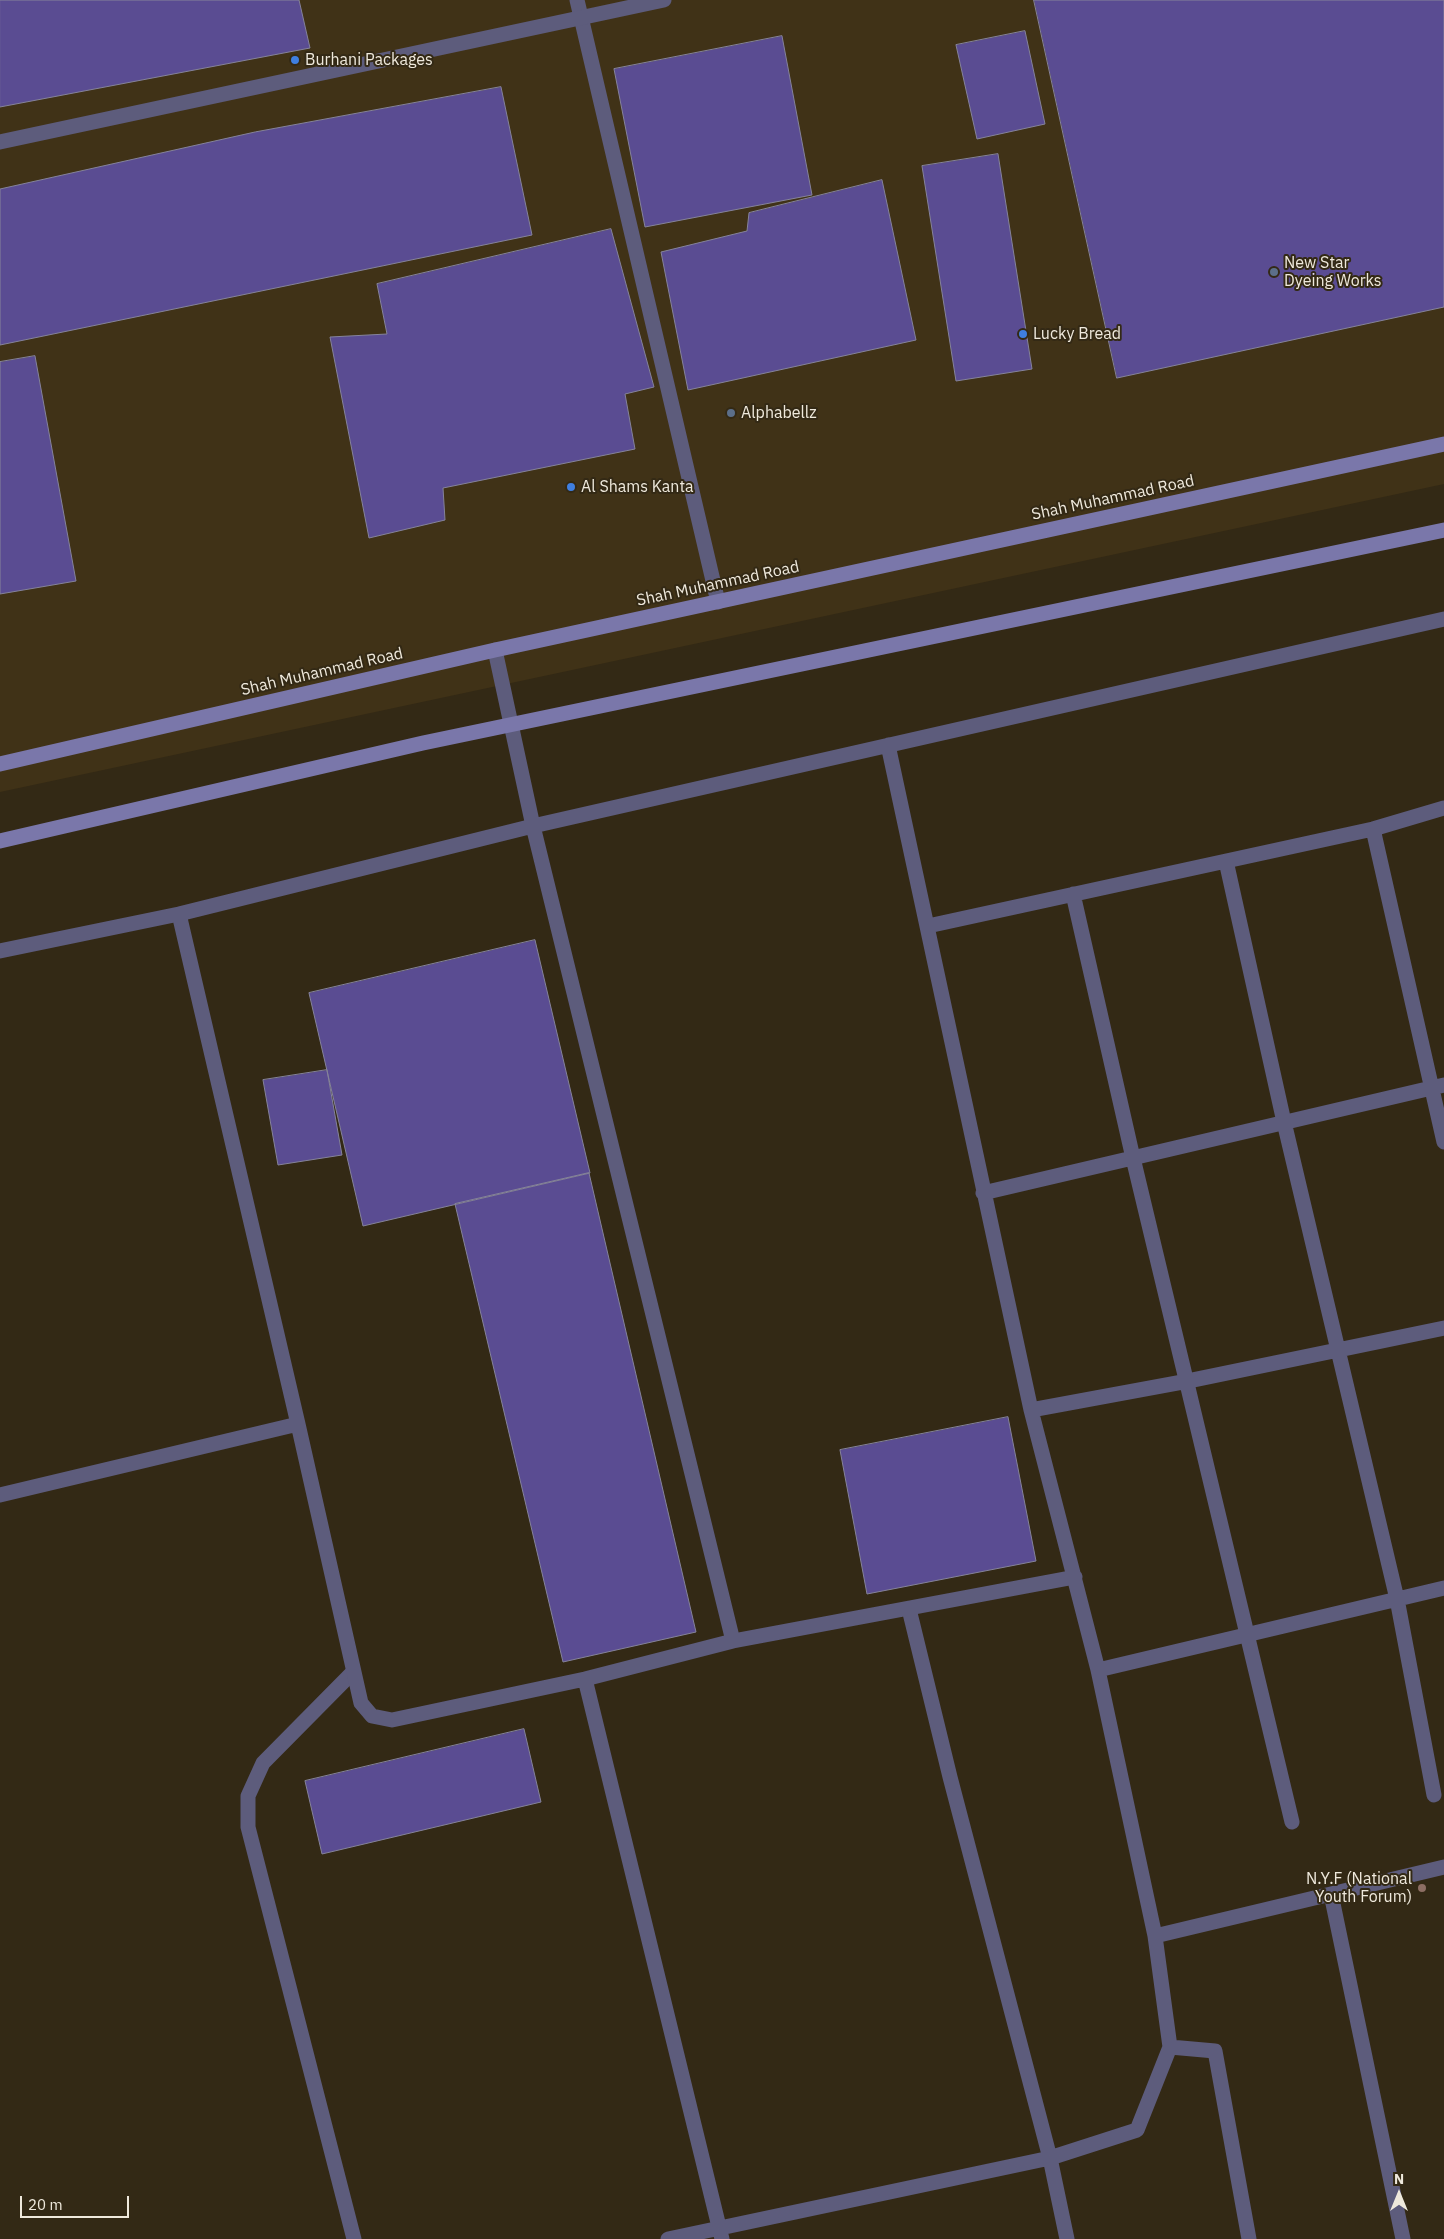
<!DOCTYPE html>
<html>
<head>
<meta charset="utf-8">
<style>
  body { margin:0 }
  #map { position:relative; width:1444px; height:2239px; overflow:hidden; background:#332915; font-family:"IBM Plex Sans",sans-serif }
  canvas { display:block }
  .north { position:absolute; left:1374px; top:2169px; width:50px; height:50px; -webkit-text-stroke:4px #332915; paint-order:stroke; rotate:0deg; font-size:14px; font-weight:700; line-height:20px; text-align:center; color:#efe9dc }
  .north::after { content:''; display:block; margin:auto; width:18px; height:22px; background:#efe9dc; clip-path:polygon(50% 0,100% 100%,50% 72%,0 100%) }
  .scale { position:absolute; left:20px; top:2196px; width:109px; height:22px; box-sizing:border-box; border:2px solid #efe9dc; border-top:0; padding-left:6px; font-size:15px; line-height:18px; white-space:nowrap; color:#efe9dc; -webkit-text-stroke:4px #332915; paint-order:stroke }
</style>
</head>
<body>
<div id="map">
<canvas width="1444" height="2239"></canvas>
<div class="north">N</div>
<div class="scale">20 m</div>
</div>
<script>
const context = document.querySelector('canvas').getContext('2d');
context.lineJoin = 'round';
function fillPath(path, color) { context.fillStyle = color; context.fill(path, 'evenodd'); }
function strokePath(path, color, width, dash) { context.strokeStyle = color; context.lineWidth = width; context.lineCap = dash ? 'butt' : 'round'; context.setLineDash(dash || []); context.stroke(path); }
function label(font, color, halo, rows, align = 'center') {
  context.font = font + ' "IBM Plex Sans",sans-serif'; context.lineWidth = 4; context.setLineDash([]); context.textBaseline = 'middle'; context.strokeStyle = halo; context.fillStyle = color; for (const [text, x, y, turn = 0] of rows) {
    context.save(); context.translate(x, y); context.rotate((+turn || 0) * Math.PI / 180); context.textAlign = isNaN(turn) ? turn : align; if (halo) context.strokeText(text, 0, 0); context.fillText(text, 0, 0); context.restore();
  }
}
fillPath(new Path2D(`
  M0,0H1444V484L0,792Z`), '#403217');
const building = new Path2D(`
  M0,0H299L310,48L0,107Z
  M1034,0H1444V307L1117,378Z
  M1025,31L1045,124L977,139L956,45Z
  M782,36L812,195L645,227L614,69Z
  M501,87L532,235L0,345V189L255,132Z
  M998,154L1032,369L956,381L922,166Z
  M882,180L916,340L688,390L661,252L747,231L749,213Z
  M611,229L654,387L625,394L635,449L443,488L445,520L369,538L330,337L387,334L377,284Z
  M35,356L76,581L0,594V362Z
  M535,940L590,1173L363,1226L309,993Z
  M327,1070L342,1155L278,1165L263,1080Z
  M589,1173L696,1632L563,1662L455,1204Z
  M1008,1417L1036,1561L867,1594L840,1450Z
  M524,1729L541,1802L322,1854L305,1781Z`);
fillPath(building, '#5a4c92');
strokePath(building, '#85839a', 1);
strokePath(new Path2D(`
  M577,0L718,602
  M352,1673L263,1763L248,1796V1827L354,2239`), '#5d5c7c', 15);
strokePath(new Path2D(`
  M0,142L664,0
  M495,650L533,826L733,1641L1075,1577
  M1373,829L1444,1142
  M1226,861L1284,1122L1397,1599L1434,1795
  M1073,894L1133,1158L1292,1822
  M179,914L298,1424L361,1703L372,1716L392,1720L585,1679L733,1641
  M928,926L1373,829L1444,808
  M0,951L179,914L533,826L1444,619
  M983,1193L1444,1085
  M1031,1410L1188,1381L1444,1328
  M0,1495L298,1424
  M909,1609L950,1777L1050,2158L1067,2239
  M1098,1670L1444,1588
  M585,1679L722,2239
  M1331,1894L1403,2239
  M1155,1936L1444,1867
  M1170,2047L1215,2051L1249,2239
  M668,2239L1050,2158L1137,2130L1170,2047L1155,1936L1098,1670L1031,1410L888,745`), '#5d5c7c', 15);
strokePath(new Path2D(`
  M0,764L495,650L1444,444
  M0,841L423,743L1444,530`), '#7a77aa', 15);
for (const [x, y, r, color] of [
  [295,60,5,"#3f7fe0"],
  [1274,272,5,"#5c6f8a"],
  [1023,334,5,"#3f7fe0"],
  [731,413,5,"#5c6f8a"],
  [571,487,5,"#3f7fe0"],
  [1422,1888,5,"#8d6e63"]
]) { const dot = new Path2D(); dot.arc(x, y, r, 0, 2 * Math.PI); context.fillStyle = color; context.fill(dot); strokePath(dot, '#332915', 2); }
label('16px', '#efe9dc', '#332915', [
  ["Burhani Packages",305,60],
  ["New Star",1284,263],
  ["Dyeing Works",1284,281],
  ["Lucky Bread",1033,334],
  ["Alphabellz",741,413],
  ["Al Shams Kanta",581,487],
  ["N.Y.F (National",1412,1879,"right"],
  ["Youth Forum)",1412,1897,"right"]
], 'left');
label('16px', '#efe9dc', '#332915', [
  ["Shah Muhammad Road",1113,498,-12],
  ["Shah Muhammad Road",718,584,-12],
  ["Shah Muhammad Road",322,672,-13]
]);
</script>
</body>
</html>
